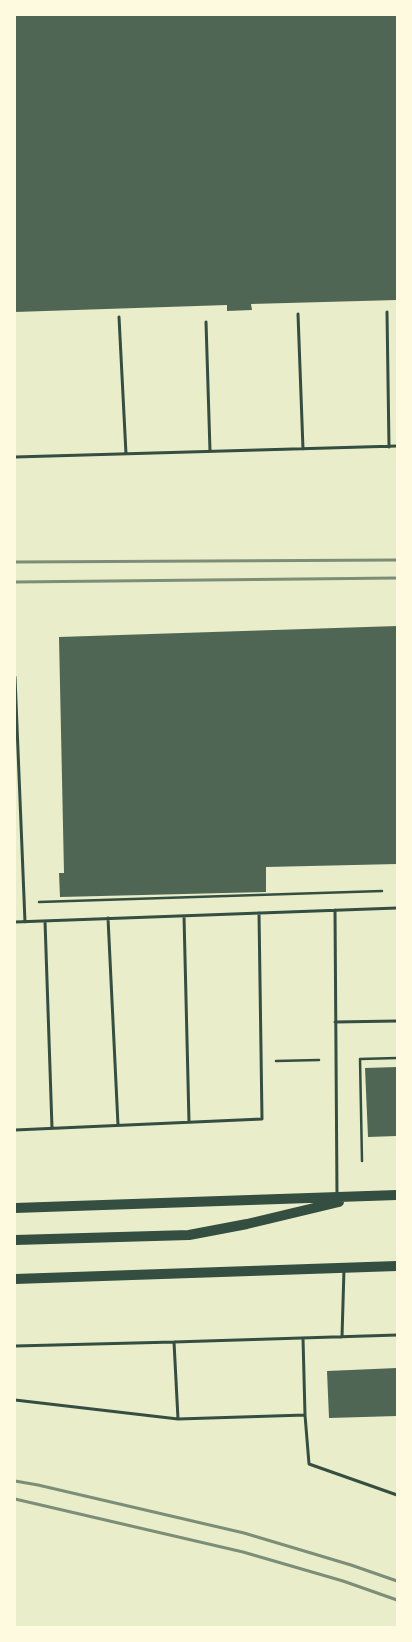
<!DOCTYPE html>
<html>
<head>
<meta charset="utf-8">
<style>
  body { margin:0 }
  #map { position:relative; width:412px; height:1642px; overflow:hidden; background:#e9edc9; font-family:"Titillium Web",sans-serif }
  canvas { display:block }
  .frame { position:absolute; inset:0; border:16px solid #fefae0; pointer-events:none }
</style>
</head>
<body>
<div id="map">
<canvas width="412" height="1642"></canvas>
<div class="frame"></div>
</div>
<script>
const context = document.querySelector('canvas').getContext('2d');
context.lineJoin = 'round';
function fillPath(path, color) { context.fillStyle = color; context.fill(path, 'evenodd'); }
function strokePath(path, color, width, dash) { context.strokeStyle = color; context.lineWidth = width; context.lineCap = dash ? 'butt' : 'round'; context.setLineDash(dash || []); context.stroke(path); }
fillPath(new Path2D(`
  M15,15H397V300L251,304L252,310L227,311V305L15,312Z
  M397,626V864L266,867V892L60,897L59,873H64L59,637Z
  M397,1067V1136L368,1137L365,1068Z
  M397,1368V1416L329,1418L327,1371Z`), '#4f6655');
strokePath(new Path2D(`
  M39,902L382,891
  M276,1061L319,1060
  M362,1161L360,1059L397,1058`), '#344e41', 2.5);
strokePath(new Path2D(`
  M387,312L389,447
  M298,314L303,449
  M119,317L126,454
  M206,322L210,451
  M15,457L397,446
  M15,677L25,922
  M335,910L337,1195
  M184,916L189,1122
  M108,918L118,1125
  M45,921L52,1128
  M15,922L397,908
  M335,1022L397,1021
  M15,1130L262,1119L259,913
  M397,1335L174,1342L178,1419L305,1415L309,1464L397,1495
  M342,1337L344,1269
  M303,1338L305,1415
  M15,1346L174,1342
  M15,1400L178,1419`), '#344e41', 3);
strokePath(new Path2D(`
  M15,1208L397,1195
  M15,1240L189,1235L247,1224L339,1202
  M15,1279L397,1266`), '#344e41', 10);
strokePath(new Path2D(`
  M15,562L397,560
  M15,582L397,578
  M15,1481L38,1485L244,1533L351,1565L397,1581
  M15,1499L243,1552L343,1581L397,1600`), '#7c8e77', 3);
</script>
</body>
</html>
